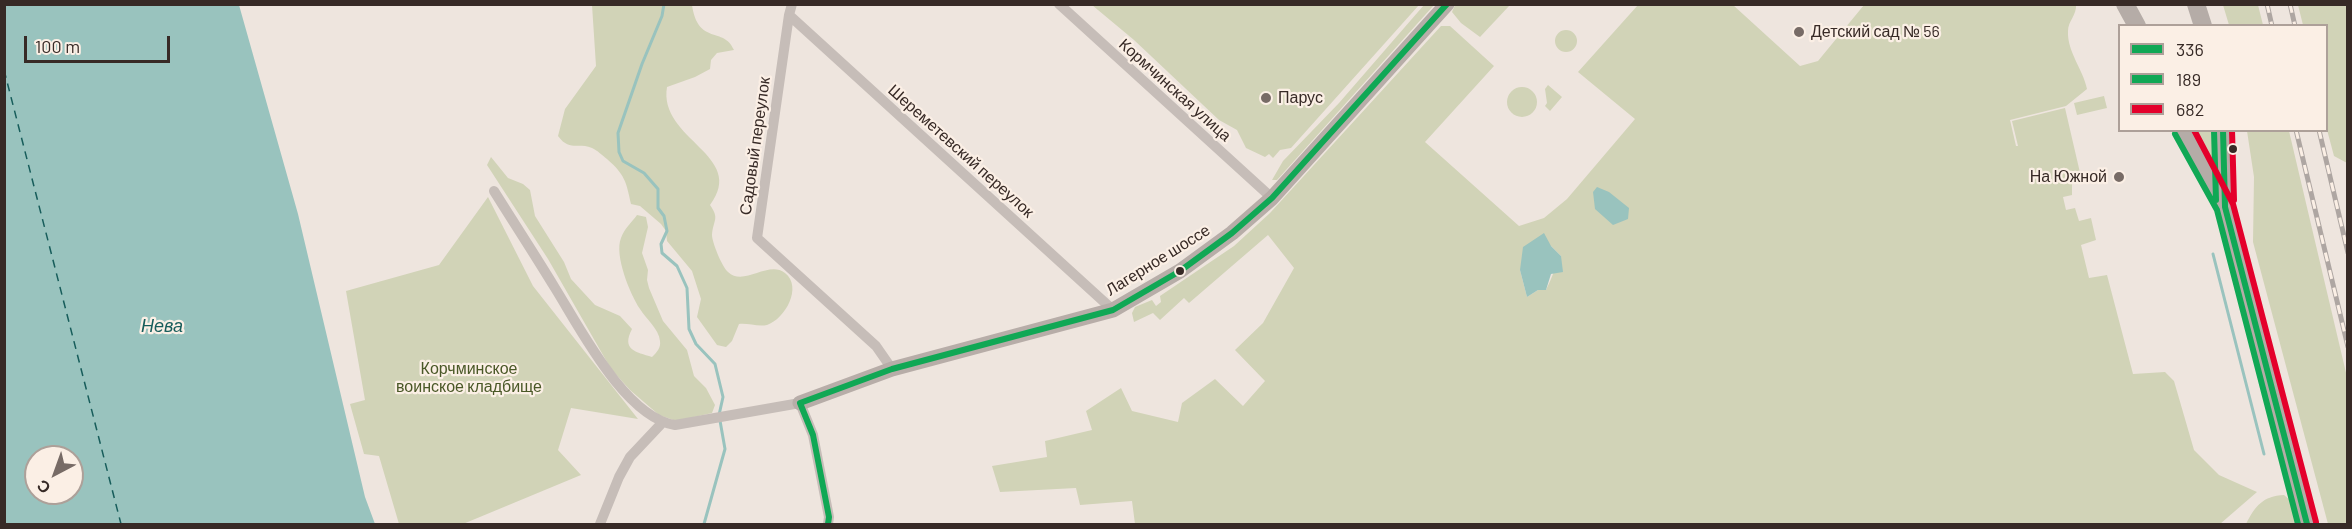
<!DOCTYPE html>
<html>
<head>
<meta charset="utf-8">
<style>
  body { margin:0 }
  #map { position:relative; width:2352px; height:529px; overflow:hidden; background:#eee5de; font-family:Barlow,sans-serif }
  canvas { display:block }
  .frame { position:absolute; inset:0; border:6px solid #372a26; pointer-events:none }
  .legend { position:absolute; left:2118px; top:24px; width:210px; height:108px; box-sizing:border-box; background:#fbefe5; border:2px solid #ada099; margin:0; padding:8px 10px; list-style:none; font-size:18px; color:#372a26 }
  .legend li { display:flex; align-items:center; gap:12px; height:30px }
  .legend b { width:30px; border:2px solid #ada099 }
  .north { position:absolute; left:24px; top:445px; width:60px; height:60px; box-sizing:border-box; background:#fbefe5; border:2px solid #ada099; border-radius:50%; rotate:221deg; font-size:16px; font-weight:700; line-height:24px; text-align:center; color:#372a26 }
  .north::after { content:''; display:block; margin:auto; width:21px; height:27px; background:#776b66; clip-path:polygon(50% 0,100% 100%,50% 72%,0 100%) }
  .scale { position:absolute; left:24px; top:36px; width:146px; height:27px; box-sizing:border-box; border:3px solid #372a26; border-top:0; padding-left:8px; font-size:18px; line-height:21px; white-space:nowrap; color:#372a26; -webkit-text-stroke:4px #fbefe5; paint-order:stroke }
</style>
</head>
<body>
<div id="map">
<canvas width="2352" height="529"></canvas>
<div class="frame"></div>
<ul class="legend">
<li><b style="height:8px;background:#10a855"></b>336</li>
<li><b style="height:8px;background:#10a855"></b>189</li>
<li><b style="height:8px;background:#e4002b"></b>682</li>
</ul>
<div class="north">С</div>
<div class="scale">100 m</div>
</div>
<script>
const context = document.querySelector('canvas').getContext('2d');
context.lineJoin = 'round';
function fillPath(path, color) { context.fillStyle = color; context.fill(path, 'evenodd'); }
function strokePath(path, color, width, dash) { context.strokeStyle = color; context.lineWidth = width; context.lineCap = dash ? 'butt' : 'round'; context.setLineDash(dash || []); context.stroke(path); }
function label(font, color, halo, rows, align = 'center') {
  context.font = font + ' Barlow,sans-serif'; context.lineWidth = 4.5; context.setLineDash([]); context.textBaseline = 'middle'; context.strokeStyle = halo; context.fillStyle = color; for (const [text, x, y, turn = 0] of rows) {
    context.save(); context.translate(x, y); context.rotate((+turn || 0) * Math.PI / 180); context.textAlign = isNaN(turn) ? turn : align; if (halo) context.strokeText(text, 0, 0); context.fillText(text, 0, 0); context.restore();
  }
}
fillPath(new Path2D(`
  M2076,4C2077,15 2068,21 2068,31C2067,52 2083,69 2087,89L2066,106L2010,120L2016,146H2018L2012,121L2065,108L2081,177L2072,178V195L2063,197L2066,210L2075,208L2079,221L2091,218L2096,240L2081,245L2089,278L2107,275L2133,374L2165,372L2174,381L2194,450L2219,475L2257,492L2220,524H1135L1132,501L1080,505L1076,488L1000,492L992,466L1047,457L1045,441L1092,430L1086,411L1121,388L1132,411L1178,422L1182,403L1215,379L1243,406L1265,381L1235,350L1263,323L1294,268L1268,235L1189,303L1184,298L1160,320L1153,313L1134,322L1132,313L1135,307L1152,300L1156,306L1161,302L1160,296L1234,246L1270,213L1441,26H1450L1494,66L1425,142L1519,226L1544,218L1567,199L1635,119L1578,72L1638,5H1733L1800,66L1818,61L1864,5ZM1551,246L1561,256C1555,267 1552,278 1546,290H1538L1527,297L1520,270Z
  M592,5H692C698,46 724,26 734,50L717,53L711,60L710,69L695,77L667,87C658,140 748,155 710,205C720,219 713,220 712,235C712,242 722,267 728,272C744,287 768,260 785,273C803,287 785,319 767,325C758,327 748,323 739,324L732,341L726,347L717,345L697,317L701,299L692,271L667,241L666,231L661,224L640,206L631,204C626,181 625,175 607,159C603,156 597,150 592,148C577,142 570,152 558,136L565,109L596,66Z
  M1092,5H1419L1291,148L1280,150L1273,158L1269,154L1265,157L1246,148L1237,130L1219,120L1134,40Z
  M1424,5H1434L1277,180H1272L1283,161L1339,103Z
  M1455,5V4L1510,5L1480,37L1461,23L1452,12Z
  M2223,5H2258L2263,25H2229Z
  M2298,5H2347V163L2334,156L2326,126V26L2303,25Z
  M1555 41a11 11 0 1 1 22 0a11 11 0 1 1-22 0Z
  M1548,85L1562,97L1550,111L1545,106L1547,103L1545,89Z
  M1507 102a15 15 0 1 1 30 0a15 15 0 1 1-30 0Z
  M2104,96L2107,108L2077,115L2074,103Z
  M2191,131H2213L2216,158L2213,162H2209Z
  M2247,131H2289L2347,377V524H2328L2253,242L2254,177Z
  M491,157L508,178L523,184L530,190L535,216L564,262L571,279L595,305L620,316L632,329C621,350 636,352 652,357C657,352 661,348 660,341C659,329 646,319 640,309C630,294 614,255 621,238C624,229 632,222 637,215L646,217L648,227L642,253L648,270L647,280L649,288L663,321L687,350L694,376L706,388L715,405L712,413L676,421L659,415L630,390L611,369L548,259L487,165Z
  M488,197L533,286L638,419L571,408L558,450L581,475L463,524H399L379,456L364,454L350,404L365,400L346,291L439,265Z
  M2284,495L2290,500L2298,524H2246C2255,506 2263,496 2284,495Z`), '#d1d3b7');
fillPath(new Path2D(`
  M4,5H239L298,214L365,497L375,524H5ZM36,457H72V493H36Z
  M1597,187L1609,192L1629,208L1628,219L1613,225L1595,209L1593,192Z
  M1544,233L1551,246L1561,256L1563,272L1551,274L1546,290H1538L1527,297L1520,270L1523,247Z`), '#99c3be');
strokePath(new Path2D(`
  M664,4L662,16L642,64L618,133L619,152L623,161L644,173L658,189V208L664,216L667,231L661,244L662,253L677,266L687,288L689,329L696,344L715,364L723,397L719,415L725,449L704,524
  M2213,254L2264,454`), '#99c3be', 3);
strokePath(new Path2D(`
  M4,70L121,524`), '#175d5b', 1.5, [8, 6]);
strokePath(new Path2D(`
  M792,4L789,15L757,238L876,346L892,369
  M1059,4L1272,198
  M789,15L1113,310
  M494,191C514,223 535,255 555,288C580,328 625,417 675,425L800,403L813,435L829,517L828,524
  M600,524L619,477L630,457L662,423`), '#c6bdb8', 10);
strokePath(new Path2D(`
  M800,403L892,369L1113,310L1180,271L1232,233L1272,198L1447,4`), '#b7ada8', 15);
strokePath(new Path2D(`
  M2125,4L2137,26
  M2196,4L2203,26
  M2183,130L2225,207L2307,524
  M2223,130L2225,202`), '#b5aca7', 18);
const rail = new Path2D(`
  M2267,4L2272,26
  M2290,4L2295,26
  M2296,130L2348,347
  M2319,130L2348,253`);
strokePath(rail, '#aea6a2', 5);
strokePath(rail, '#fbefe5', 3, [9]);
strokePath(new Path2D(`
  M2223,130L2225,207L2307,524
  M828,524L829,517L813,435L800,403L892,369L1113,310L1180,271L1232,233L1272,198L1447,4`), '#10a855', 6);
strokePath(new Path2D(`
  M2214,130L2216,200
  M2175,134L2217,210L2298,524`), '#10a855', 6);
strokePath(new Path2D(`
  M2194,130L2233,204L2316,522
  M2232,130L2234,200`), '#e4002b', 6);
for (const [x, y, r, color] of [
  [1799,32,6,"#776b66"],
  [1266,98,6,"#776b66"],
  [2233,149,5,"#372a26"],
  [2119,177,6,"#776b66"],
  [1180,271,5,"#372a26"]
]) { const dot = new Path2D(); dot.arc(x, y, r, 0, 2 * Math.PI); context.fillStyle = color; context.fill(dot); strokePath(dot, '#fbefe5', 2); }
label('16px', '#372a26', '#fbefe5', [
  ["Детский сад № 56",1811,32],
  ["Парус",1278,98],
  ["На Южной",2107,177,"right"]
], 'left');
label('16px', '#372a26', '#fbefe5', [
  ["Кормчинская улица",1175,90,42],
  ["Садовый переулок",755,146,-82],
  ["Шереметевский переулок",961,151,42],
  ["Лагерное шоссе",1158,260,-32]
]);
label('16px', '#4a5827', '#fbefe5', [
  ["Корчминское",469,369],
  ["воинское кладбище",469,387]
]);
label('italic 18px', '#175d5b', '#fbefe5', [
  ["Нева",162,326]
]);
</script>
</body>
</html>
